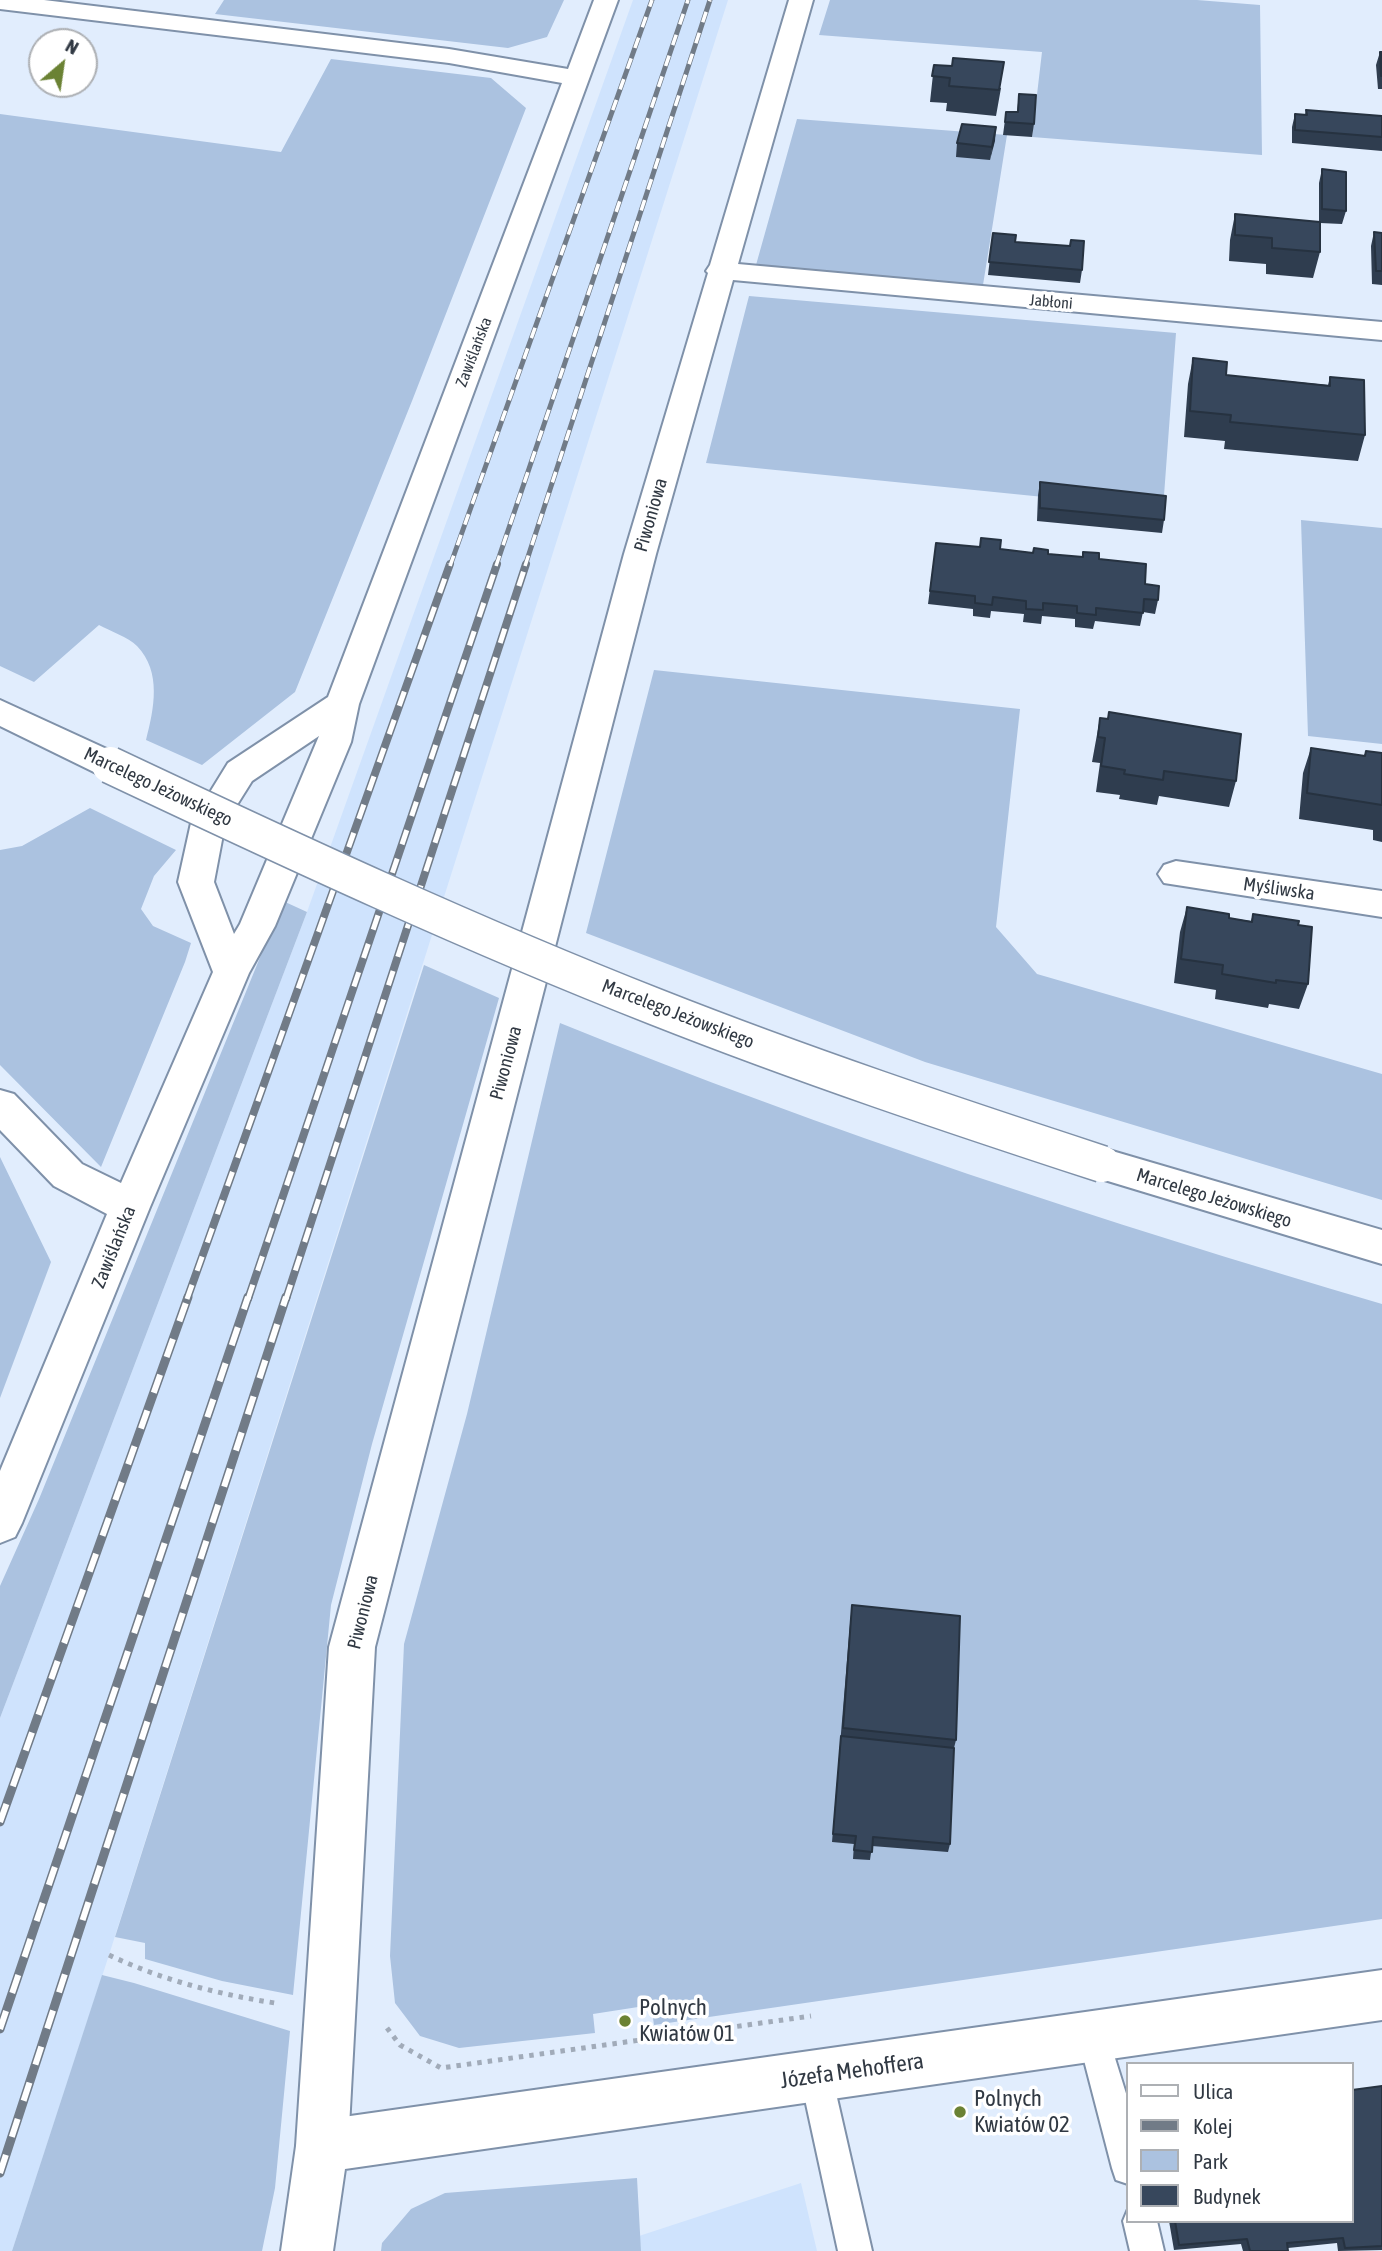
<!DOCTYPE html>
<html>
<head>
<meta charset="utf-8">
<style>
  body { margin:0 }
  #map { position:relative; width:1382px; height:2251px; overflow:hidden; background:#e1edfd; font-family:"Asap Condensed",sans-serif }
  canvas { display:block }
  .legend { position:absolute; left:1126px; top:2062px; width:228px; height:161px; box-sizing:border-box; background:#fff; border:2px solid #adb0b4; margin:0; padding:9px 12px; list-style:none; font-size:21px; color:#313943 }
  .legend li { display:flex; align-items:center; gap:14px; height:35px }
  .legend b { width:35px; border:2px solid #adb0b4 }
  .north { position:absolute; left:28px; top:28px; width:70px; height:70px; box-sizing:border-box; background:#fff; border:2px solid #adb0b4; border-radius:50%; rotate:29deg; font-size:19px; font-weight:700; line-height:28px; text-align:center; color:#313943 }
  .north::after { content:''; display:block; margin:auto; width:24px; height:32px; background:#6b8234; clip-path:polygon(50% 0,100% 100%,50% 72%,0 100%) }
</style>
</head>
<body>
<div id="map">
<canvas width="1382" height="2251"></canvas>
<ul class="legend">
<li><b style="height:9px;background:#fff"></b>Ulica</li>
<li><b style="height:9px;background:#717b87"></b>Kolej</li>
<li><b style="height:19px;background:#abc2e0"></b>Park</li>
<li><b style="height:19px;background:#37475c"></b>Budynek</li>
</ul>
<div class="north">N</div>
</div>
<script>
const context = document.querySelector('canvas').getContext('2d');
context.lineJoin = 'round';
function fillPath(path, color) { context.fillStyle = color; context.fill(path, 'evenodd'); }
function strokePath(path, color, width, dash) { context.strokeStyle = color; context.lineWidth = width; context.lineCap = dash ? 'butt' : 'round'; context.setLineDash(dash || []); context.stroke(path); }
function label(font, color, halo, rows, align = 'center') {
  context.font = font + ' "Asap Condensed",sans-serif'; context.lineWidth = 7; context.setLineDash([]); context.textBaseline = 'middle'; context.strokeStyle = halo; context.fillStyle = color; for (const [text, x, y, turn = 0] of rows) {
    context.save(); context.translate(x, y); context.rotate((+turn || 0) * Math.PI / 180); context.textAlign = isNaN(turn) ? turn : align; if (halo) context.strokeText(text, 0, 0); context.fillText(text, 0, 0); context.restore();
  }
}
fillPath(new Path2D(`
  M633,0H728L109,1955L12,2251H0V1718L307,912Z
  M801,2183L817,2251H641L639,2236Z`), '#cfe3fd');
fillPath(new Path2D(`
  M224,0H564L547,37L508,48L215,14Z
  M830,0H1197L1260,5L1262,155L1032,137L1042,52L819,35Z
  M331,59L491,78L526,108L412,401L295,692L202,765L146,740C154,709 162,672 137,646C128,637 110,631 99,625L34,682L0,666V114L281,152Z
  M797,119L1007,135L983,285L756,265Z
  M749,296L1176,333L1163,509L706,463Z
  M1301,520L1382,528V744L1308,736Z
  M654,670L1020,709L996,927L1037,974L1382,1074V1200L925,1062L586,933Z
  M90,808L176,850L154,876L141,909L153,926L191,943L185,962L101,1167L0,1065V850L22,846Z
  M283,901L307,912L0,1718V1586L39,1499Z
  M424,965L499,998L372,1444L331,1605L293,1995L222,1981L145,1959V1943L115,1937Z
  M560,1023C829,1132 1103,1222 1382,1304V1919L654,2025L651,2005L593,2014L595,2033L459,2048L420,2036L395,2003L390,1956L404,1644L467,1414Z
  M0,1157L51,1262L0,1398Z
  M102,1975L134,1983L290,2031L275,2188L262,2251H12Z
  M637,2178L641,2251H381L382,2243L411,2209L445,2193Z`), '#abc2e0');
const service = new Path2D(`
  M1094,2021L1105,2026L1128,2100V2184L1116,2180L1112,2168L1078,2037L1083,2026Z
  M816,2060L827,2065L832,2076L872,2251H838L800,2076L805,2065Z
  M1128,2209V2221H1157L1164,2251H1130L1123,2221Z`);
const minor = new Path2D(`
  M0,0H44L449,49L568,69L594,0H618L359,704L351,742L275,926L249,973L150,1207L22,1523L15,1537L0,1543V1471L107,1214L54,1186L0,1130V1090L14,1094L82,1164L121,1183L213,972L178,882L191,823L228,763L328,697L562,83L449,63L0,9ZM319,736L240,924L234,934L214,882L225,824L252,781Z
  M789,0H813L738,264L1382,322V340L733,280L656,554L375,1647L348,2146L340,2164L322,2172L304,2164L296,2146L329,1647L624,554L708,273L706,271L710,265Z
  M1176,861L1382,891V917L1164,883L1158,874L1164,865Z`);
const tertiary = new Path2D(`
  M0,700L122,756L127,765L122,774L110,777L98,774L0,726Z
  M1102,1148L1382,1230V1264L1088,1175L1083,1164L1088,1153Z
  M1382,1970V2020L345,2169L333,2251H281L296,2146L304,2128L322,2120Z`);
strokePath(service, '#7f91a9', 4);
strokePath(minor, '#7f91a9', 4);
strokePath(tertiary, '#7f91a9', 4);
strokePath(new Path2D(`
  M109,1955C162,1980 217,1994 275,2003
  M387,2028L400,2045L441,2068L811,2016`), '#a1abb9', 5, [4.5, 6]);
fillPath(service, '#fff');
fillPath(minor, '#fff');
fillPath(tertiary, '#fff');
const railFar2 = new Path2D(`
  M450,566L652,0
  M496,566L688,0
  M525,566L710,0`);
const railFar1 = new Path2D(`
  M187,1299L450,564
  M248,1299L497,564
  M286,1299L526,564`);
const rail = new Path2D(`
  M0,1822L188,1297
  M0,2029L248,1297
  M0,2173L286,1297`);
strokePath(railFar2, '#717b87', 5);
strokePath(railFar1, '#717b87', 8);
strokePath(rail, '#717b87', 9);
strokePath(railFar2, '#fff', 3.5, [11]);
strokePath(railFar1, '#fff', 5, [15]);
strokePath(rail, '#fff', 6, [19]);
const tertiaryBridge = new Path2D(`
  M110,765C290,850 470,934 656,1007C803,1065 952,1115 1102,1164`);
strokePath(tertiaryBridge, '#7f91a9', 39, []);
strokePath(tertiaryBridge, '#fff', 36);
fillPath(new Path2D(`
  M1380,52H1382V89H1378L1376,65Z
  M934,65L1001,88L996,116L946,111L947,103L930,102Z
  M1019,94L1034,124L1032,137L1003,135L1006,112H1017Z
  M1306,110L1382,116V151L1292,143V127L1295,114L1305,115Z
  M996,127L990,160L956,157L957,143Z
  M1322,169L1346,211L1342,224L1320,223V252L1313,278L1266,274V264L1229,261L1230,240L1235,214L1319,222V183Z
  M1374,232L1382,233V285L1372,284L1371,246Z
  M993,233L1082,270L1080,283L988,275Z
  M1193,358L1226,375L1328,385L1330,377L1365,435L1358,461L1224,449L1225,441L1184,437L1188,384Z
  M1040,482L1164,520L1162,533L1037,521L1038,495Z
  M936,543L1099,559L1145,584L1158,600L1155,614L1143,612L1140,626L1095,621L1093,629L1075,627V619L1042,616L1041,624L1023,622L1024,614L991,611L990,618L973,616V609L928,604Z
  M1100,718L1236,781L1229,807L1159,796L1157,805L1119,799L1120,795L1096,792L1100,763L1092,762Z
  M1311,748L1364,756L1366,751L1382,753V842L1373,840V830L1299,819L1303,773Z
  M1187,907L1229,918L1251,921L1253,914L1298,925L1308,984L1299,1009L1269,1004L1268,1008L1215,999L1216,990L1174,983L1180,932Z
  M852,1605L956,1740L954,1748L950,1844L948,1852L872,1846L870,1860L853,1859L854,1844L832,1842L850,1624Z
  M1382,2086V2250L1338,2251L1337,2243L1288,2248V2251H1243L1241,2244L1174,2250L1169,2221H1352Z`), '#2f3d4f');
fillPath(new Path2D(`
  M996,127L995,141L990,160L992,147Z`), '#263240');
const building = new Path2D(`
  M1380,52H1382V76H1381Z
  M953,58L1004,62L999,90L949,86L950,78L932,76L934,65L952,66Z
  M1019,94L1036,95L1034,124L1005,122L1006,112H1018Z
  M1306,110L1382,116V137L1295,130V114L1307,115Z
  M962,124L996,127L992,147L957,143Z
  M1322,169L1346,172V211L1322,209Z
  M1235,214L1320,222V252L1272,248V238L1235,235Z
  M1374,232L1382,233V271H1376Z
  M993,233L1016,235L1015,242L1070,246L1071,240L1084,241L1082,270L989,262Z
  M1193,358L1227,362L1226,375L1330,386V377L1364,380L1365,435L1230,422L1231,415L1190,411Z
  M1040,482L1166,496L1164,520L1040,508Z
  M981,538L1001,540L1000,549L1033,553L1034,548L1048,550V554L1083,557V552L1099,553V559L1146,564L1145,584L1159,586L1158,600L1144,599L1143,613L1096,608V615L1077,613V606L1043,603V610L1026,609V601L993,597L992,605L975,603V596L930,591L936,543L980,547Z
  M1109,712L1241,734L1236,781L1164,771L1163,780L1124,774L1125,770L1101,766L1105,738L1098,737L1100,718L1108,719Z
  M1311,748L1365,756L1366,751L1382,753V805L1307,793Z
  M1187,907L1229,914V918L1252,922L1253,914L1299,921L1298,925L1312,927L1308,984L1276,980V983L1222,974L1223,965L1181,959Z
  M852,1605L960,1616L956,1740L843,1728Z
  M841,1736L954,1748L950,1844L873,1837L872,1852L854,1850L856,1836L833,1834Z
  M1382,2086V2246L1345,2248L1343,2238L1287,2243L1288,2251H1250L1247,2239L1179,2245L1175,2221H1352V2090Z`);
fillPath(building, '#37475c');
strokePath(building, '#263240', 2);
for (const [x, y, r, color] of [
  [625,2021,7,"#6b8234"],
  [960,2112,7,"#6b8234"]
]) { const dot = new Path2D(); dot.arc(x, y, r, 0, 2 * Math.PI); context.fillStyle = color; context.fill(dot); strokePath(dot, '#fff', 2.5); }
label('16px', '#313943', '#fff', [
  ["Jabłoni",1051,302,5],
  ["Zawiślańska",474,352,-69]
]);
label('19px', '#313943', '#fff', [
  ["Piwoniowa",651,515,-74],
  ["Marcelego Jeżowskiego",158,787,25],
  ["Myśliwska",1279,889,8],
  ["Marcelego Jeżowskiego",678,1014,21],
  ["Piwoniowa",506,1063,-75],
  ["Marcelego Jeżowskiego",1214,1198,17],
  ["Zawiślańska",114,1247,-68],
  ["Piwoniowa",363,1612,-76]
]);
label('23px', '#313943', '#fff', [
  ["Polnych",639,2008],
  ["Kwiatów 01",639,2034],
  ["Polnych",974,2099],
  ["Kwiatów 02",974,2125]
], 'left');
label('23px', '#313943', '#fff', [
  ["Józefa Mehoffera",852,2071,-8]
]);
</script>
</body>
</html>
